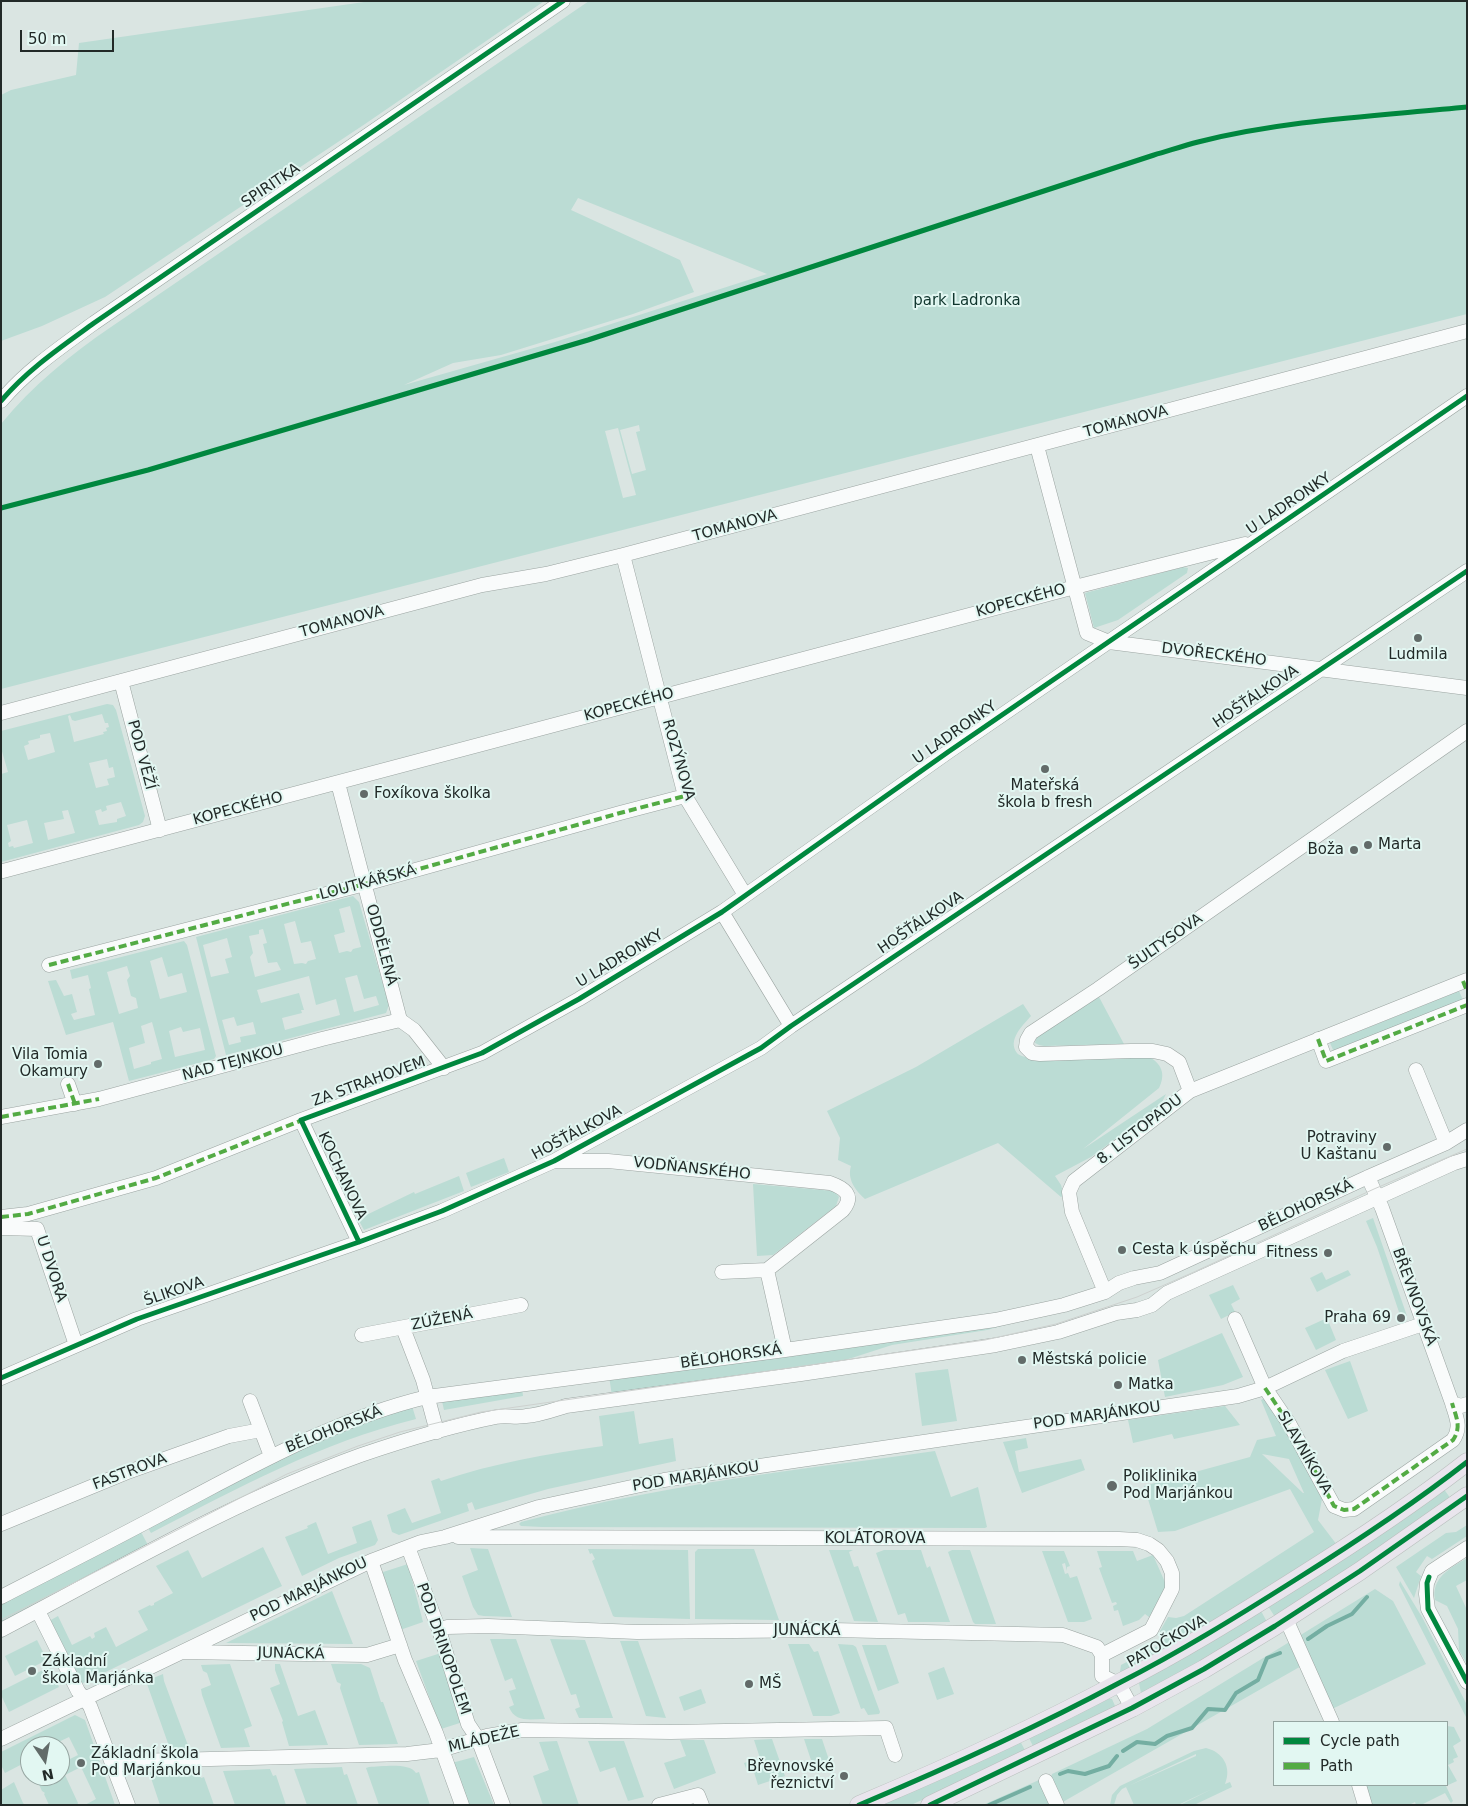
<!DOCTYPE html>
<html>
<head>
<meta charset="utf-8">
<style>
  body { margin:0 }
  #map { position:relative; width:1468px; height:1806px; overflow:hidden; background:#dae5e2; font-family:"DejaVu Sans",sans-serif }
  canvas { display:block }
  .frame { position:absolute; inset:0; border:2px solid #222a28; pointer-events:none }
  .legend { position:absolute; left:1273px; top:1721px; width:175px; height:65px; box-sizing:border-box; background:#e2f7f2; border:1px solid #95a5a1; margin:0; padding:6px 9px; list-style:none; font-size:15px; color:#222a28 }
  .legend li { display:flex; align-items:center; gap:10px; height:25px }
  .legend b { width:25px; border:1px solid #95a5a1 }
  .north { position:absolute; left:20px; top:1736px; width:50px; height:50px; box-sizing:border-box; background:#e2f7f2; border:1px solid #95a5a1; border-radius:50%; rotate:168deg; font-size:14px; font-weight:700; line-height:20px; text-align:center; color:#222a28 }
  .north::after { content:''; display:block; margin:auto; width:18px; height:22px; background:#626b69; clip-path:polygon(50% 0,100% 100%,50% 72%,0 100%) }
  .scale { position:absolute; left:20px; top:30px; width:94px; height:22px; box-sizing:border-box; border:2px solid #222a28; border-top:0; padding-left:6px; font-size:15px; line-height:18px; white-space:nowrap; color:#222a28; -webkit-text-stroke:4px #e2f7f2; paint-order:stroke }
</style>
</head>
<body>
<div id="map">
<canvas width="1468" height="1806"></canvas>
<div class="frame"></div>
<ul class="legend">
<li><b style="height:6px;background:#00873e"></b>Cycle path</li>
<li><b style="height:6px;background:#53ab44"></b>Path</li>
</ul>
<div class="north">N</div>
<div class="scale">50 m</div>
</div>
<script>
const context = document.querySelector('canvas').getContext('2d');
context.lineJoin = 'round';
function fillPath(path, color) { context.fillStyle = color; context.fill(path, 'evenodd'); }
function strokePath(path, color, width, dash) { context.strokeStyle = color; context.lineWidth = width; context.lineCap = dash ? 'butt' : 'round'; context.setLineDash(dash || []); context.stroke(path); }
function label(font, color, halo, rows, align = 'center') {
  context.font = font + ' "DejaVu Sans",sans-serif'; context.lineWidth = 4; context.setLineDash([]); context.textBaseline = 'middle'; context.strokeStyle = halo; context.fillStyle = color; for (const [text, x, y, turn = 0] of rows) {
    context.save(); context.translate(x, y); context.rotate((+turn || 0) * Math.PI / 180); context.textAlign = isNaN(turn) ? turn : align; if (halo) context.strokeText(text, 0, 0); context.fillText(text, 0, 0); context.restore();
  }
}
fillPath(new Path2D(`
  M371,1L543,2L365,124L105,297L42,326L1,341V95L11,90L76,75L79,43Z
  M589,1H1467V314L1,689V424C33,385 70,355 111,327ZM578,198L767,274L555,342L404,385L453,363L501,355L633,314L694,292L680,260L571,210ZM639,425L640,431L636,432L646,470L632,474L620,430ZM618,428L636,495L623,498L605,431Z
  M1183,567L1188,568L1187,573L1118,620L1094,628L1085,593Z
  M107,704L113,705L116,710L145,816L143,822L139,825L1,862V774L8,772L1,748V731ZM102,714L105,723H108L109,727L106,728L107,731L103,732L104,734L74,742L68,716L70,715L72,720L75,721ZM50,733L55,752L28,760L24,746L29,744L28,741L40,738V735ZM107,759L109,768L113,767L115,777L107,779L109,785L96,788L89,763ZM121,802L126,816L117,819V822L99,825L95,811L101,809L102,812L107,810L106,806ZM68,810L75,833L48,840L44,823L64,819L62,811ZM27,820L33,843L14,848L13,846L9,847L8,843L11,841L7,825Z
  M353,896L359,902L389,1005L386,1013L226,1055L196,937ZM350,906L361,947L353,949L351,952L347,951L339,953L334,935L345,932L339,909ZM295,921L301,943L311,941L316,959L308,961L306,964L302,963L294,964L284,924ZM263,929L267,943L263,944L268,963L277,962L281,970L255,977L250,957L253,953L249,936L259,934V930ZM227,938L232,957L225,959L229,973L211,977L203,945ZM357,975L364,999L376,996L379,1005L354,1012L345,978ZM309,976L316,1005L336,999L340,1015L285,1030L282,1018L302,1013L301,1010H304L299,993L261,1003L257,990ZM234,1017L237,1026L253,1022L256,1034L240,1037L241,1042L229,1045L222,1020Z
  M184,941L187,945L216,1056L214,1059L129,1081L113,1022L66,1035L48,981L56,980L64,996L72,994L77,1012L71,1014L74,1020L95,1015L89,989L91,988L88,975L72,979L70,970ZM162,957L168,977L182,973L187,992L160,999L150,961ZM127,966L130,976L127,980L131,996L136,998L138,1008L119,1014L107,972ZM152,1022L162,1059L151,1062V1064L134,1069L129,1048L145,1043L141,1026ZM181,1027L183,1032L200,1028L205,1050L175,1057L169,1031Z
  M1459,991L1463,1000L1334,1052L1330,1043Z
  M1099,997L1124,1044L1044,1046L1039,1045L1035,1043L1036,1039L1040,1034Z
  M1023,1004L1031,1016C1023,1025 1007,1040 1017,1053C1026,1065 1127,1057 1147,1056C1162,1063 1166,1074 1159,1088L1083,1149L1166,1094L1160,1106L1091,1157L1055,1176L1061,1185L1064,1195L1061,1197L998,1143L865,1199C855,1190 847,1179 851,1166L838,1160L840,1138L827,1111L916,1067Z
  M504,1158L509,1172L471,1187L466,1173Z
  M459,1176L464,1191L364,1230L358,1219L414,1192L415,1194Z
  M753,1184L834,1191L839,1197L836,1206L773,1255L757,1256Z
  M1373,1218L1407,1316L1401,1318L1377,1247L1366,1221Z
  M1348,1270L1351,1275L1317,1292L1310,1278L1322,1272L1326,1280Z
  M1233,1285L1240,1299L1231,1304L1235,1312L1221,1319L1209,1295Z
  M1327,1318L1336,1340L1316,1350L1305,1328Z
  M1016,1322L987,1330L892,1345L833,1364L612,1396L609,1376Z
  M1222,1333L1243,1377L1223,1385L1165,1397L1158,1360Z
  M1350,1361L1368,1411L1348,1419L1325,1370Z
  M948,1369L957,1421L922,1426L915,1373Z
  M522,1388L523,1396L444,1410L442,1401Z
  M1270,1395L1320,1493L1322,1499L1318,1520L1337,1545L1250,1599L1122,1672H1120L1121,1665L1163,1643L1160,1631L1168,1617L1176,1618L1184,1616L1314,1532L1290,1489L1175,1531L1158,1532L1144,1486L1250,1457L1257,1440L1276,1436L1261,1400ZM1262,1454L1289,1459L1304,1493H1303Z
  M412,1406L416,1419C320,1443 238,1488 151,1533L148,1528L329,1434Z
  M1225,1406L1240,1425L1174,1439L1172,1434L1133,1443L1128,1420Z
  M634,1411L639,1444L673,1438L676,1461L548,1489L475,1510L472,1502L467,1504L469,1511L399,1535L392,1532L387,1515L405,1508L412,1523L441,1513L431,1481L439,1478L441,1481C493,1463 548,1454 603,1446L599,1416Z
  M1026,1438L1028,1448L1015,1451L1019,1472L1081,1459L1085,1470L1022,1493L1003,1442Z
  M935,1451L951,1497L978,1487L987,1527L985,1528L542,1527L521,1526L519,1524L521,1522C559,1512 597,1503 635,1496C734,1476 835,1465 935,1451Z
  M1443,1488L1451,1499L1349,1571L1275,1617L1268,1606Z
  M371,1520L378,1540L375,1545L339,1558L302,1576L285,1537L308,1528L307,1526L316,1522L328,1554L357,1543L352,1527Z
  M1467,1525V1536L1432,1559L1427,1556L1416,1572L1421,1576L1414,1598L1396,1567L1446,1533L1456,1532Z
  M141,1532L149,1547L1,1623V1604Z
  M263,1547L282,1586L81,1684L49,1621L58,1616L72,1645L90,1636L92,1639L95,1637L94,1633L106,1627L116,1647L148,1630L138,1611L150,1605L151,1606L154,1605V1603L173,1593L156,1566L188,1550L202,1578Z
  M470,1548L488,1549L512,1617L484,1616L478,1615L473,1607L462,1576L478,1570Z
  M588,1549L688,1550L690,1619L615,1617L613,1616L592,1561L595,1559L592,1553L590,1554Z
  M698,1549H754L779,1620L695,1619V1552Z
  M829,1550H853L849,1552L854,1567L858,1566L878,1622L854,1621Z
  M884,1550H921L927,1568L930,1566L950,1622H908L905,1613L898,1615L876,1553Z
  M952,1550H970L996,1624H975L973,1622L948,1552Z
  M1042,1551H1064L1070,1566L1067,1567V1571L1065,1563L1062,1564L1065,1574L1068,1573L1070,1578L1077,1576L1092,1619L1084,1622H1068Z
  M1097,1551H1133L1137,1561L1153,1555L1168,1589L1149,1617L1145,1614L1139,1620L1123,1626L1118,1610L1114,1611L1113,1606L1117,1604L1116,1602L1112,1603L1099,1568L1102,1567Z
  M1467,1558V1580L1456,1586L1467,1610V1664L1459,1650L1458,1629L1447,1606L1435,1600C1431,1578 1450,1568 1467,1558Z
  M408,1564L423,1622L400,1630L380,1573Z
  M1400,1581L1422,1617L1467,1705V1719L1399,1585Z
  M1375,1589L1393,1601L1426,1664L1332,1709L1299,1636Z
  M332,1591L353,1644L226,1643Z
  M1261,1611L1267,1622L1147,1693H1141L1139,1683L1143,1677Z
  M490,1639H516L545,1719C530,1719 515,1723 509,1707L514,1705L509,1691L516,1689L512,1678L505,1681Z
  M550,1639L585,1640L613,1718H579L575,1709L580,1707L576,1694L571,1695Z
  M37,1640L47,1660L15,1676L5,1656Z
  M620,1641H638L666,1718L646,1716Z
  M1291,1641L1303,1665L1061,1803L1051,1779L1052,1774L1147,1729Z
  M788,1644H809L814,1652L818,1651L840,1713L831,1716H813Z
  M838,1644L853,1645L856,1647L880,1712L879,1714L868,1715L864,1708L861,1709Z
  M862,1645H886L899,1683L878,1691Z
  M441,1653L466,1721L441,1729L416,1661Z
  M230,1664L252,1726L244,1729L250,1747L221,1748L202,1695L201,1689L211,1685L207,1673L203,1671L201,1665Z
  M275,1664H280L298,1716L315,1710L328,1745L289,1746L282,1722L283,1721L270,1688L280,1684L275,1670Z
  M331,1664H361L370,1668L381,1702H383L398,1744L359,1745L340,1688L341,1684L337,1682Z
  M49,1667L59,1687L9,1712L1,1695V1691Z
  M944,1667L954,1694L937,1700L928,1673Z
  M163,1674L164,1681L189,1748L170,1749L146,1681Z
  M701,1689L706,1703L684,1711L679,1697Z
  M1107,1698L1112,1699L1116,1708L1034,1748L1028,1736Z
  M75,1715L85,1720L115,1805H85L96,1799L81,1767L65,1775L78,1803L77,1805H49L44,1794L45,1793L42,1791L35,1776H60V1764L78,1755L69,1737L50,1746H30V1760L5,1773L1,1765V1752Z
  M1447,1726L1454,1727L1461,1741L1453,1746L1458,1757L1453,1759L1454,1762L1448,1765L1457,1781L1446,1786L1453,1801L1451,1803L1452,1805L1445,1793L1421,1805H1416L1415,1802L1409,1805H1372L1366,1785H1447Z
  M772,1739L785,1776L758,1785L753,1769L747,1771L744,1763L760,1758L754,1740Z
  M804,1739H822L829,1760L813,1766Z
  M680,1740H704L716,1773L674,1789L664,1763L686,1756Z
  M557,1741L579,1805H543L533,1776L549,1770L539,1742Z
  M588,1741H624L644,1797L628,1801L615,1767L600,1772Z
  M1020,1741L1026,1752L911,1805H881Z
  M1206,1748C1223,1752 1232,1767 1225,1784L1230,1782L1232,1787L1194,1805H1180L1212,1789L1178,1805H1134L1126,1787L1196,1756V1754L1122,1789L1117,1795L1114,1805H1110L1112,1795L1120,1786L1194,1751Z
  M474,1757L494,1805H466L448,1764Z
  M342,1767L344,1775L347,1774L358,1805H307L294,1769Z
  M369,1767C381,1767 409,1762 416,1773L419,1772L430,1805H379L366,1768Z
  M270,1769L273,1776L276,1775L286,1805H235L223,1771Z
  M149,1772L199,1774L201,1778L204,1777L214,1805H160Z
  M1039,1780L1051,1805H983Z
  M14,1782L23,1803L25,1805H1V1790Z`), '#bbdcd4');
strokePath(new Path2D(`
  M1308,1639L1327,1626L1352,1614L1367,1597
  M1123,1751L1137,1742L1155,1744L1167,1736L1192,1728L1208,1709L1225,1710L1236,1693L1258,1680L1267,1658L1280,1653
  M1060,1774L1068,1771L1085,1774L1109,1766L1117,1756
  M989,1805L1030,1787`), '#74aea2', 4);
const minor = new Path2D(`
  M1,401C27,370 61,347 94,323L563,1
  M1037,446L1087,633L1109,642L1467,688
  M623,555L685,796L745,895
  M121,681L160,830
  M1,713L482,585L546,574L623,555L1467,331
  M338,783L400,1020
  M3,871L1075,587L1245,544
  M722,912L791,1026
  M49,965L365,884L620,813L685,796
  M400,1020L414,1030L444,1068
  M1318,1039L1326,1061L1467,1005
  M1416,1070L1446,1143
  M68,1084L75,1104
  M1190,1091L1179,1062L1167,1054L1153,1051H1131L1040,1054L1032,1053L1026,1047L1027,1040L1031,1033L1098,989L1467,731
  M1,1117L99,1099L322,1039L400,1020
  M301,1120L359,1242
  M556,1161H608L830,1183C844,1188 855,1195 843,1210L767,1270L722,1272
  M1,1217L28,1214L156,1178L301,1120L482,1053L579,999L722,912L948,752L1467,396
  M1,1225L3,1228L37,1229L76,1345
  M767,1270L785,1350
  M1105,1292L1072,1212L1069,1192L1074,1181L1190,1091L1467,980
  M1235,1319L1265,1388L1290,1425L1334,1506L1344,1510L1354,1509L1453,1440C1462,1427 1456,1417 1452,1403L1382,1208L1368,1177
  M403,1328L423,1380L437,1432
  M362,1335L521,1305
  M1,1378L137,1319L359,1242L442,1211L554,1161L761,1048L791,1026L1467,571
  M250,1401L271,1456
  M1452,1403L1461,1406L1467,1404
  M1,1524L125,1473L229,1436L261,1430
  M458,1537L1119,1539L1137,1540L1149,1544L1158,1550L1167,1561L1172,1573V1589L1151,1630L1102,1655
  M408,1547L439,1630L468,1724L478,1739L503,1805
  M1467,1548L1432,1571L1427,1583L1426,1594L1428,1609L1467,1682
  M371,1561L405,1660L436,1733L462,1805
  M1,1597C61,1566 121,1536 180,1504C260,1462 339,1418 427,1397L785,1350L995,1320L1064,1305L1105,1292L1119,1283L1134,1278L1160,1273L1368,1177L1446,1143L1467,1130
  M38,1611L78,1691L90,1706L128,1805
  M1286,1619L1332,1722
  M1,1630C119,1568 236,1500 361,1455C405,1440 451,1426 496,1417C506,1415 516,1418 526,1416C540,1415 553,1410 566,1406L801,1374L996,1345L1058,1332L1116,1313L1137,1310L1152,1305L1167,1293L1454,1163L1467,1159
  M439,1630L447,1627L488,1626L637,1632L832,1630L1063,1635L1097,1647L1102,1655V1676L1119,1684L1132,1708
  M182,1652L367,1655L400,1645
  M1,1739L371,1561L421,1542L445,1537L539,1507L664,1480L1238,1396L1265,1388L1343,1351L1423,1324
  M114,1766L132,1761L407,1754L441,1750L487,1736L522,1730L671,1732L886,1728L895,1755
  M1046,1781L1057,1805
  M1359,1785L1365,1805
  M659,1805L698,1795L702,1805`);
const major = new Path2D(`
  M859,1805C947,1768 1035,1728 1119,1683C1180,1652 1238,1616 1295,1580C1354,1543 1412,1505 1467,1462
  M930,1805L1132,1708L1204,1669L1275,1626L1360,1571L1467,1496`);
strokePath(minor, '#9ba4a1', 15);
strokePath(major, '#b9bfbd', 19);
strokePath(minor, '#f9fbfb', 14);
strokePath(major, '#e9e5ed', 18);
strokePath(new Path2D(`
  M1,1620L287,1474L358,1446L400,1432L481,1412L985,1340L1056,1324L1137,1297L1194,1272L1374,1189L1467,1149`), '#cdd1cf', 1);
strokePath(new Path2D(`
  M49,965L365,884L620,813L685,796
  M1463,981L1467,991
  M1318,1039L1326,1061L1467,1005
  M68,1084L75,1104
  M1,1117L99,1099
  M1,1217L28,1214L156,1178L305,1119
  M1265,1388L1290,1425L1334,1506L1344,1510L1354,1509L1453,1440C1462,1427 1456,1417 1452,1403`), '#53ab44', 4, [8, 4]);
strokePath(new Path2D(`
  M1,401C27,370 61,347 94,323L563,1
  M1,508L148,470L588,340L1154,155C1168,151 1183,146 1198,142C1285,120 1377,116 1467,107
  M359,1242L301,1120L482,1053L579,999L722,912L948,752L1467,396
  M1,1378L137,1319L359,1242L442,1211L554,1161L761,1048L791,1026L1467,571
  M1429,1577L1427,1583L1428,1609L1467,1682
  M859,1805C947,1768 1035,1728 1119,1683C1180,1652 1238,1616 1295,1580C1354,1543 1412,1505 1467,1462
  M930,1805L1132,1708L1204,1669L1275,1626L1360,1571L1467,1496`), '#00873e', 5);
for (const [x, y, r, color] of [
  [1418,638,5,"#626b69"],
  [1045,769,5,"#626b69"],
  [364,794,5,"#626b69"],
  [1368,845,5,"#626b69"],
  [1354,850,5,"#626b69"],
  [98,1064,5,"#626b69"],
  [1387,1147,5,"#626b69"],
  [1122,1250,5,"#626b69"],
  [1328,1253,5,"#626b69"],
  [1401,1318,5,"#626b69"],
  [1022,1360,5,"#626b69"],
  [1118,1385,5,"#626b69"],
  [1112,1486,6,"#626b69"],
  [32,1671,5,"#626b69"],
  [749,1684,5,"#626b69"],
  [81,1763,5,"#626b69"],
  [844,1776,5,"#626b69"]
]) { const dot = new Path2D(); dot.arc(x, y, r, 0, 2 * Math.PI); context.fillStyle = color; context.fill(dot); strokePath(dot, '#e2f7f2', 2); }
label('15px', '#222a28', '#e2f7f2', [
  ["SPIRITKA",271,186,-34],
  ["TOMANOVA",1126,422,-15],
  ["U LADRONKY",1289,504,-34],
  ["TOMANOVA",735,526,-15],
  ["KOPECKÉHO",1021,601,-15],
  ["TOMANOVA",342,622,-15],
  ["DVOŘECKÉHO",1214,655,7],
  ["HOŠŤÁLKOVA",1256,697,-34],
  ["KOPECKÉHO",629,705,-15],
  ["U LADRONKY",955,733,-35],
  ["POD VĚŽÍ",141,755,75],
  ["ROZÝNOVA",678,760,74],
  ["KOPECKÉHO",238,809,-15],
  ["LOUTKÁŘSKÁ",368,883,-15],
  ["HOŠŤÁLKOVA",921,923,-34],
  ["ŠULTYSOVA",1166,942,-35],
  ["ODDĚLENÁ",381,945,75],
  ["U LADRONKY",620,959,-31],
  ["NAD TEJNKOU",233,1063,-15],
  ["ZA STRAHOVEM",369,1082,-20],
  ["8. LISTOPADU",1140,1130,-38],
  ["HOŠŤÁLKOVA",577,1133,-28],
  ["VODŇANSKÉHO",692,1169,6],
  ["KOCHANOVA",342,1176,65],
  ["BĚLOHORSKÁ",1306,1206,-25],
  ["U DVORA",51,1269,72],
  ["ŠLIKOVA",174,1292,-19],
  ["BŘEVNOVSKÁ",1414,1297,70],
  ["ZÚŽENÁ",442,1320,-11],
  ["BĚLOHORSKÁ",731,1357,-8],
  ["POD MARJÁNKOU",1097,1416,-8],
  ["BĚLOHORSKÁ",334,1430,-22],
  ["SLAVNÍKOVA",1304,1453,60],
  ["FASTROVA",130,1472,-21],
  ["POD MARJÁNKOU",696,1477,-9],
  ["KOLÁTOROVA",875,1539],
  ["POD MARJÁNKOU",309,1590,-26],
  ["JUNÁCKÁ",807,1631],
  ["PATOČKOVA",1167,1642,-30],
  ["POD DRINOPOLEM",443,1649,71],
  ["JUNÁCKÁ",291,1654,1],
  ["MLÁDEŽE",484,1740,-13]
]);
label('15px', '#0f352d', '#e2f7f2', [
  ["park Ladronka",967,301]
]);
label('15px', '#222a28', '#e2f7f2', [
  ["Ludmila",1418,655,"center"],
  ["Mateřská",1045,786,"center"],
  ["škola b fresh",1045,803,"center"],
  ["Foxíkova školka",374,794],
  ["Marta",1378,845],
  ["Boža",1344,850,"right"],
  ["Vila Tomia",88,1055,"right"],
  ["Okamury",88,1072,"right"],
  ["Potraviny",1377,1138,"right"],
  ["U Kaštanu",1377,1155,"right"],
  ["Cesta k úspěchu",1132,1250],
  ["Fitness",1318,1253,"right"],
  ["Praha 69",1391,1318,"right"],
  ["Městská policie",1032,1360],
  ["Matka",1128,1385],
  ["Poliklinika",1123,1477],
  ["Pod Marjánkou",1123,1494],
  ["Základní",42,1662],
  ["škola Marjánka",42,1679],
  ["MŠ",759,1684],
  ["Základní škola",91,1754],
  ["Pod Marjánkou",91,1771],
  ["Břevnovské",834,1767,"right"],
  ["řeznictví",834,1784,"right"]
], 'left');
</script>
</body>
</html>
